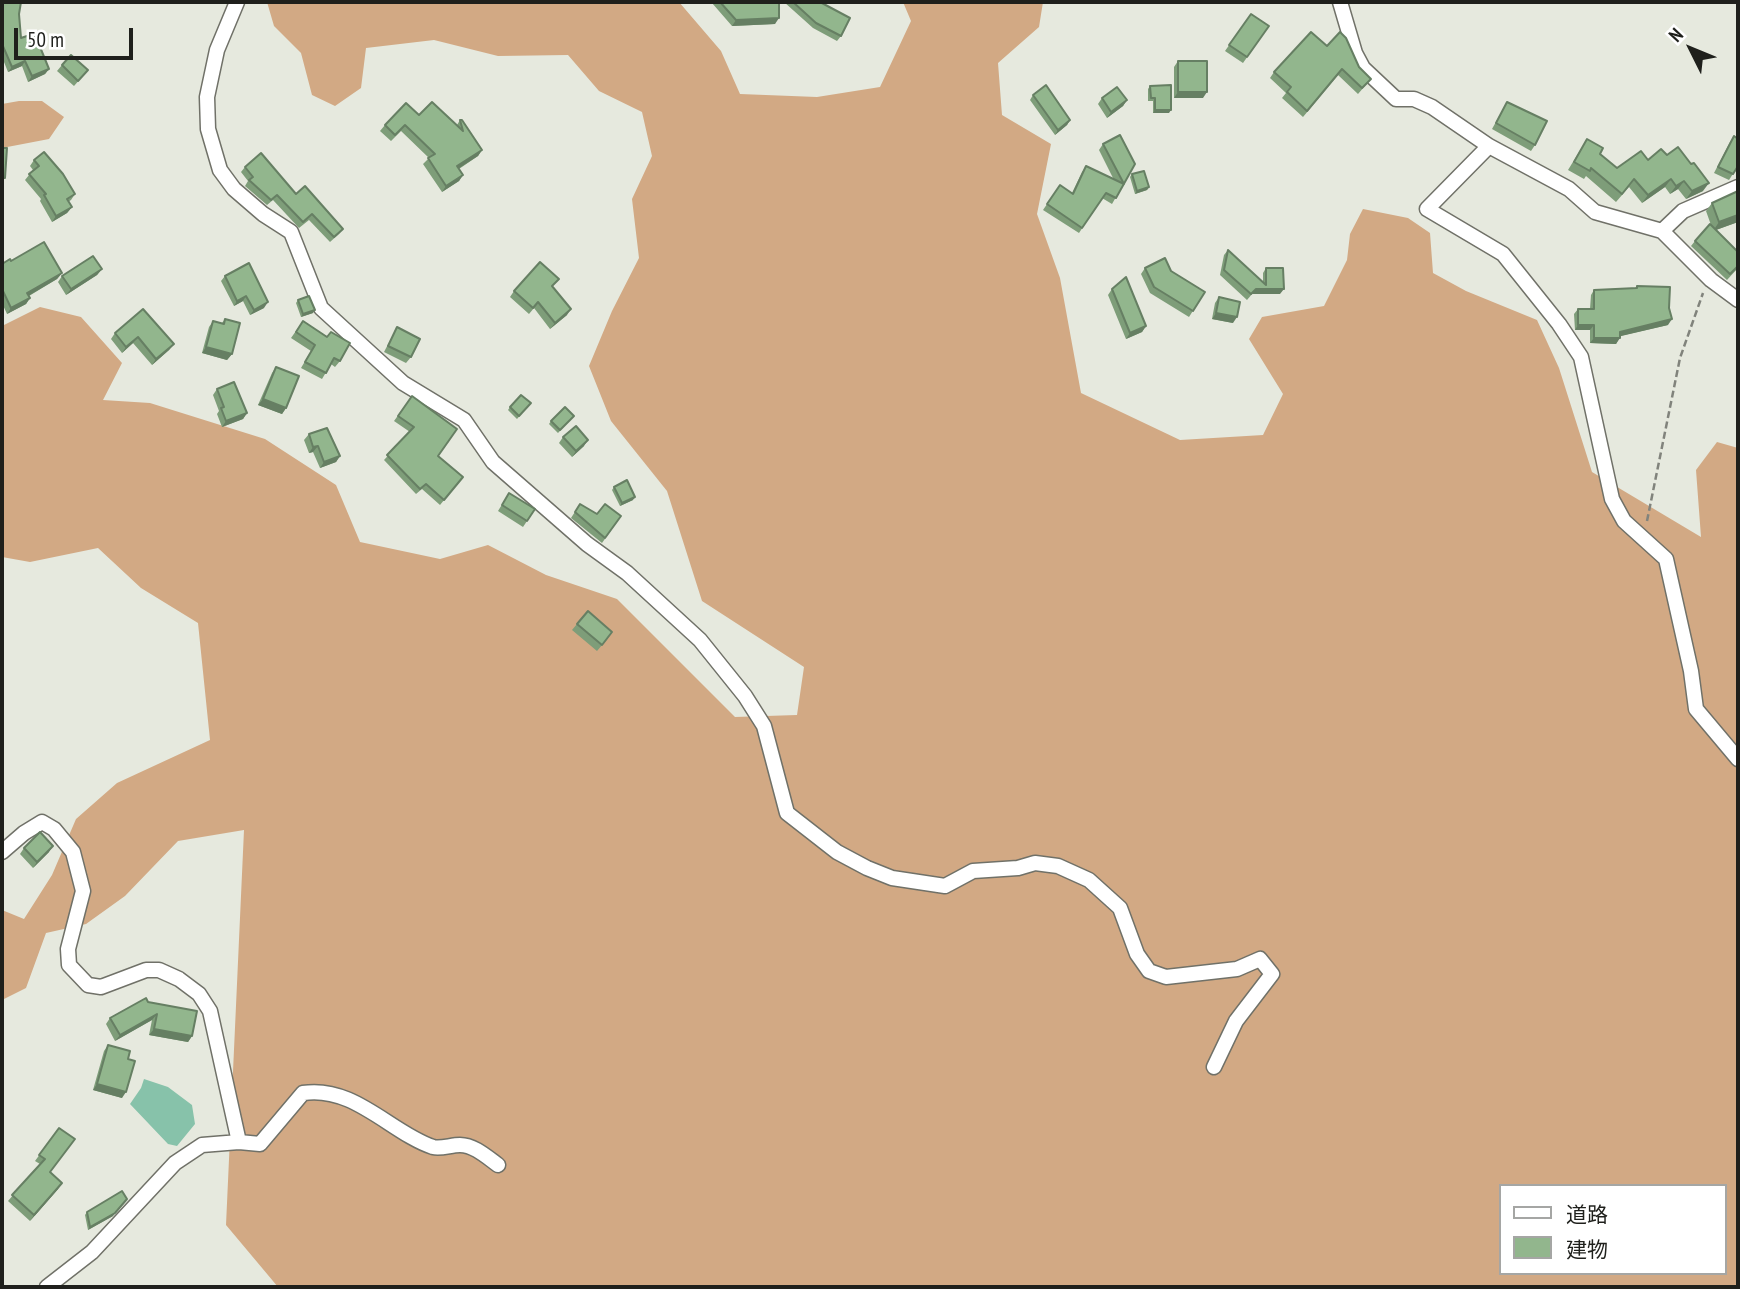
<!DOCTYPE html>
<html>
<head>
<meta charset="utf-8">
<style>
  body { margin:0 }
  #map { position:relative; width:1740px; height:1289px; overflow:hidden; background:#e6e9de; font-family:"PT Sans Narrow","Noto Sans JP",sans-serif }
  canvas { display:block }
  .frame { position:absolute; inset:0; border:4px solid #1f201c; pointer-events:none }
  .legend { position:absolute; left:1499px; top:1184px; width:228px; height:91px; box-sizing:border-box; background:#fff; border:2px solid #a5a6a4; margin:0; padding:9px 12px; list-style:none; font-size:21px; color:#1f201c }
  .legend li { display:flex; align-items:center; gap:14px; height:35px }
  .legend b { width:35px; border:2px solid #a5a6a4 }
  .north { position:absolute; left:1656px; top:14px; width:70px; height:70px; -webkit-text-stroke:5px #fff; paint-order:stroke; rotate:313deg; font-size:19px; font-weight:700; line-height:28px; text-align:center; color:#1f201c }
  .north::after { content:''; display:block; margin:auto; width:24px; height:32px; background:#1f201c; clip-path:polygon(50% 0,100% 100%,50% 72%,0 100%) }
  .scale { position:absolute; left:14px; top:28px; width:119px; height:32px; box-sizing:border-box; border:4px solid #1f201c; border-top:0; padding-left:9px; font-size:21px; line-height:24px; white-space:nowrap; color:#1f201c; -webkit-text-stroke:5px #fff; paint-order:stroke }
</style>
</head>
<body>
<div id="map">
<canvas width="1740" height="1289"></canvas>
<div class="frame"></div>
<ul class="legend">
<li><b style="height:9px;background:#fff"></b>道路</li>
<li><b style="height:19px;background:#92b68d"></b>建物</li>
</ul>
<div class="north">N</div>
<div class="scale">50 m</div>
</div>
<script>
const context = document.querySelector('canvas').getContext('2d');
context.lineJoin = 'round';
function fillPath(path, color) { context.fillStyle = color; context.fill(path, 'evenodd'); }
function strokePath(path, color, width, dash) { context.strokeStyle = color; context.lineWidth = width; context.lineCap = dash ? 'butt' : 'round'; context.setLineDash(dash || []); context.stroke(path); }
fillPath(new Path2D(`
  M267,2H679L721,51L740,94L817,97L880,87L911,21L903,2H1043L1039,27L998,63L1002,115L1051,144L1037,214L1060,278L1081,393L1180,440L1263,435L1283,394L1249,339L1262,317L1324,306L1347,260L1350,234L1363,209L1408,218L1430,233L1433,273L1466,291L1537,320L1559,368L1592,472L1701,537L1696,470L1717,442L1738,448V1287H278L226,1225L244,830L178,841L125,896L86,924L46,933L26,988L2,1000V910L24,919L52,875L76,819L117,783L210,740L198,623L141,588L98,548L30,562L2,557V326L40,307L81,317L122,363L103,400L150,403L265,439L336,485L360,542L440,559L488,545L546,575L617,599L735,717L797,715L804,667L702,601L667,491L611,421L589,366L612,311L639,258L632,199L652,156L642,112L599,91L568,55L498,56L434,40L366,48L361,88L335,106L312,95L301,53L274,26ZM1500,1186H1724V1273H1500Z
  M19,101H42L64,117L49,139L2,148V104Z`), '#d2a984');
fillPath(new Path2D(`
  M144,1079L168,1087L192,1105L195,1124L177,1146L168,1144L130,1104L141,1088Z`), '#87c2aa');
const minor = new Path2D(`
  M237,2L217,50L207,97L208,129L220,170L234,189L263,214L291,232L321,308L403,383L464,420L493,462L587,544L627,573L700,640L745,696L764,726L787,813L837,852L867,868L892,878L945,886L973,871L1018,868L1035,863L1058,866L1089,880L1120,908L1137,954L1149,971L1166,977L1237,969L1260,959L1272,974L1236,1021L1214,1067
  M1340,2L1355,53L1363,68L1396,99H1414L1432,107L1489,146L1569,189L1595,212L1662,231L1711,280L1738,300
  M1489,146L1427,209L1503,254L1559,324L1581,357L1612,499L1624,521L1666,559L1691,671L1696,709L1738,759
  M1662,231L1683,211L1738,187
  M2,852L24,833L42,822L54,829L73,852L83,891L68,949L69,965L88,985L101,987L146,970H159L179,979L199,994L210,1011L239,1142
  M47,1287L92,1252L175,1163L202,1145L239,1142L260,1144L303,1093C354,1085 391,1133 433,1147C441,1149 451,1145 460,1145C474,1145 487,1157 498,1165`);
strokePath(minor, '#707168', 17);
strokePath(new Path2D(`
  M1647,521L1680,358L1703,293`), '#81837c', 2.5, [7, 3.5]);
strokePath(minor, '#fff', 14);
fillPath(new Path2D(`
  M2,2L19,14L21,38L37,43L49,69L45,74L28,82L22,66L8,72L2,57Z
  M713,2H779L775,24L732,26L712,3Z
  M784,2H820L841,36L837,41L813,28Z
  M1251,14L1269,26L1243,63L1225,51Z
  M1327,46L1359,67L1371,79L1358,94L1338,75L1303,117L1282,98L1286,93L1270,78L1274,72Z
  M1178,61L1203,98H1174V67Z
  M62,65L88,70L74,86L57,71Z
  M1150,86L1169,113H1153V101H1148V89Z
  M1033,95L1070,120L1067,125L1055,135L1030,100Z
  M1102,98L1127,100L1123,106L1107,118L1098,104Z
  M1507,102L1535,145L1531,151L1492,129Z
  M419,115L457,125L460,120L482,150L478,156L459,169L463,175L459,181L442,192L423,164L429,158L401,131L391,141L380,131L385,125Z
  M1734,136L1738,166L1729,180L1714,173L1730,142Z
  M1587,139L1600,154L1617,168L1648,160L1703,191L1686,199L1678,189L1670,194L1665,187L1642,203L1629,187L1616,202L1586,176L1584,179L1568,170Z
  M1103,144L1135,164L1112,204L1102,198L1079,233L1043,210L1060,185L1072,193L1082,172L1086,166L1114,180L1099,150Z
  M34,160L75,194L71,200L68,202L72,207L67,213L52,222L40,201L41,199L25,180L33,170L30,166Z
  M245,167L296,194L343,229L339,234L330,242L309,220L299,228L273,200L267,205L245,186L248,181L241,172Z
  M1132,174L1149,187L1147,190L1135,194L1130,177Z
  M1712,203L1738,222L1716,230L1738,252V268L1727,280L1691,246L1695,241L1711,225L1706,211Z
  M1228,250L1263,282V273L1266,268L1280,294H1252L1247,300L1220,275L1224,255Z
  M11,261L62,273L57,279L29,296L30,298L26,304L7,314L2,303V264Z
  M1145,268L1171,271L1205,292L1189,317L1150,293L1141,274Z
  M102,269L97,275L66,295L58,282L62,276Z
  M225,276L264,308L250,315L243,301L234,306L221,281Z
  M1637,286L1668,325L1620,336L1616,344L1590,343V330H1575L1574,314L1578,309H1590L1591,295L1594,290L1635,288Z
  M553,287L567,315L550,329L534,308L529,314L510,297L514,291Z
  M1112,289L1146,326L1142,332L1126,339L1108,295Z
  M1219,297L1233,323L1212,319L1215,303Z
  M298,300L313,313L301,317L296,303Z
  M225,319L232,354L227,360L202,353L209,327L213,321L222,323Z
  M303,321L340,361L335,367L331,364L322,379L301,368L311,351L291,338Z
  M397,327L411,357L406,363L384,352Z
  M115,333L174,344L169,350L152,365L133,343L122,353L111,339Z
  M276,367L286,408L282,414L258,405L272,373Z
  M217,389L247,413L243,419L222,427L217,414L219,411L213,395Z
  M412,396L438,456L463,477L440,505L422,489L416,494L384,460L410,432L394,421Z
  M531,403L517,419L508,410L510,407Z
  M574,416L558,433L549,424L551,421Z
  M309,434L340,456L336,462L320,468L313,452L309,453L304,440Z
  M563,437L584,446L572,457L559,443Z
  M614,487L633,500L620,506L612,490Z
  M509,493L535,509L523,527L498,511Z
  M580,504L597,514L621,516L602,543L571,518Z
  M577,624L608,638L597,651L572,630Z
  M24,848L49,852L33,868L20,854Z
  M148,1002L192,1036L188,1042L149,1035L152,1020L115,1041L106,1024L110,1018Z
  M108,1045L128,1059L122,1098L93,1090L104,1051Z
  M59,1128L50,1172L58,1189L30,1221L8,1201L40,1164L35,1161Z
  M87,1212L113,1216L88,1230L85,1215Z`), '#7e9d79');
fillPath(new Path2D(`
  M779,18L775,24L732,26L736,20Z
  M25,61L22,66L8,72L12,67Z
  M49,69L45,74L28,82L32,76Z
  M1178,92H1207L1203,98H1174Z
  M1127,100L1123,106L1107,118L1111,112Z
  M1155,110H1171L1169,113H1153Z
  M1070,120L1067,125L1055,135L1058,130Z
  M482,150L478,156L453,172L457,166Z
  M463,175L459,181L442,192L446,186Z
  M1671,179L1665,187L1642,203L1648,195Z
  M1684,181L1678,189L1670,194L1676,186Z
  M1709,183L1703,191L1686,199L1692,191Z
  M1149,187L1147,190L1135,194L1137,191Z
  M72,207L67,213L52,222L56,216Z
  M1738,215V222L1713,231L1719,222Z
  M102,269L97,275L66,295L71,289Z
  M62,273L57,279L23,299L27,293Z
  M1256,289H1284L1280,294H1252L1247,300Z
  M246,296L243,301L234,306L237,301Z
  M30,298L26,304L7,314L11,308Z
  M268,302L264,308L250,315L254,310Z
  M571,309L567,315L550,329L555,323Z
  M315,310L313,313L301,317L303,314Z
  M1216,313L1237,317L1233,323L1212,319Z
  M1672,319L1668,325L1617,337L1620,332Z
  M1578,325H1594L1590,330H1575Z
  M1146,326L1142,332L1126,339L1130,333Z
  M138,337L133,343L122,353L126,347Z
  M1594,338H1620L1616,344L1590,343Z
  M174,344L169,350L152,365L156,359Z
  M206,347L232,354L227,360L202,353Z
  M263,399L286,408L282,414L258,405Z
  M247,413L243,419L222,427L226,421Z
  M588,440L584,446L572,457L576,451Z
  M318,446L313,452L309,453L313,447Z
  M340,456L336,462L320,468L324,462Z
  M635,497L633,500L620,506L622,503Z
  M53,846L49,852L33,868L37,862Z
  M157,1014L152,1020L115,1041L120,1035Z
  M154,1029L192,1036L188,1042L149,1035Z
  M97,1084L126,1092L122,1098L93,1090Z
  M62,1183L58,1189L30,1221L34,1215Z
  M125,1202L113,1216L88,1230L90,1227Z`), '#667f63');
const building = new Path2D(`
  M2,2H21L19,14L21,38L33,34L37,43L38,42L49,69L32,76L25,61L12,67L2,44Z
  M720,2H779V18L736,20Z
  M793,2H820L850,18L841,36L816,23Z
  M1251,14L1269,26L1247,57L1229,45Z
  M1311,32L1327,46L1340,32L1346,38L1359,67L1371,79L1362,88L1342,69L1307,111L1287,92L1291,87L1274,72Z
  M71,55L88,70L78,81L62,65Z
  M1178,61H1207V92H1178Z
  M1046,85L1070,120L1058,130L1033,95Z
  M1171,85V110H1155V98H1151L1150,86Z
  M1117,87L1127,100L1111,112L1102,98Z
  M432,102L463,131L460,120H462L482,150L457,166L463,175L446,186L428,158L435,154L405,125L395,135L385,125L406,103L419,115Z
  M1507,102L1547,121L1535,145L1496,123Z
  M1120,135L1135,164L1116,198L1106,193L1082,228L1047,204L1060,185L1073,194L1086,166L1124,184L1103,144Z
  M1734,136L1738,139V166L1733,174L1718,167Z
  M1587,139L1603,148L1600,154L1617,168L1641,151L1648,160L1661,149L1667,155L1678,147L1691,164L1694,163L1709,183L1692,191L1684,181L1676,186L1671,179L1648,195L1634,179L1622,194L1591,168L1590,171L1574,162Z
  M2,148H7L5,178H2Z
  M44,152L63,174L75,194L67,199L72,207L56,216L44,195L46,194L29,174L39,166L34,160Z
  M261,153L296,194L305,186L343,229L334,237L312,214L303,222L277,195L271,200L249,180L253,177L245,167Z
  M1144,171L1149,187L1137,191L1132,174Z
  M1738,191V215L1719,222L1712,203Z
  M1710,224L1738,252V266L1730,274L1695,241Z
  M44,242L62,273L27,293L30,298L11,308L2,289V264L10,259L11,261Z
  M1228,250L1266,285V268H1283L1284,289H1256L1251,294L1224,270Z
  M93,256L102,269L71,289L62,276Z
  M1165,258L1171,271L1205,292L1193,311L1154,287L1145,268Z
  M540,262L559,279L552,286L571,309L555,323L538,302L533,308L514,291Z
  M249,263L268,302L254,310L246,296L237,301L225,276Z
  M1126,277L1146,326L1130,333L1112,289Z
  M1637,286L1670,287L1669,308L1672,319L1620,332V338H1594V325H1578V309H1594V290L1637,288Z
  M309,296L315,310L303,314L298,300Z
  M1219,297L1240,302L1237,317L1216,313Z
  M143,309L174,344L156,359L138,337L126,347L115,333Z
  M225,319L240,323L232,354L206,347L213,321L224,324Z
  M303,321L327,337L331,332L350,343L340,361L334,358L326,373L305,362L315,345L296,332Z
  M397,327L420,339L411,357L388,346Z
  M276,367L299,376L286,408L263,399Z
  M234,382L247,413L226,421L221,408L224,407L217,389Z
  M521,395L531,403L519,416L510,407Z
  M412,396L457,429L438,456L463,477L444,500L426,484L420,489L387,455L414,427L398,416Z
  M565,407L574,416L560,430L551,421Z
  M576,426L588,440L576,451L563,437Z
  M327,428L340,456L324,462L318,446L313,447L309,434Z
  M627,480L635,497L622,503L614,487Z
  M509,493L535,509L527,521L502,505Z
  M580,504L597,514L605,504L621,516L605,538L575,512Z
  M588,611L612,632L602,645L577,624Z
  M40,832L53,846L37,862L24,848Z
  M146,998L148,1002L197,1011L192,1036L154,1029L157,1014L120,1035L110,1018Z
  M108,1045L130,1051L128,1059L135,1061L126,1092L97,1084Z
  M59,1128L75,1139L50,1172L62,1183L34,1215L12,1195L45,1159L39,1155Z
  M122,1191L127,1199L115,1213L90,1227L87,1212Z`);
fillPath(building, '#92b68d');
strokePath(building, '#667f63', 2);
</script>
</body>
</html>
